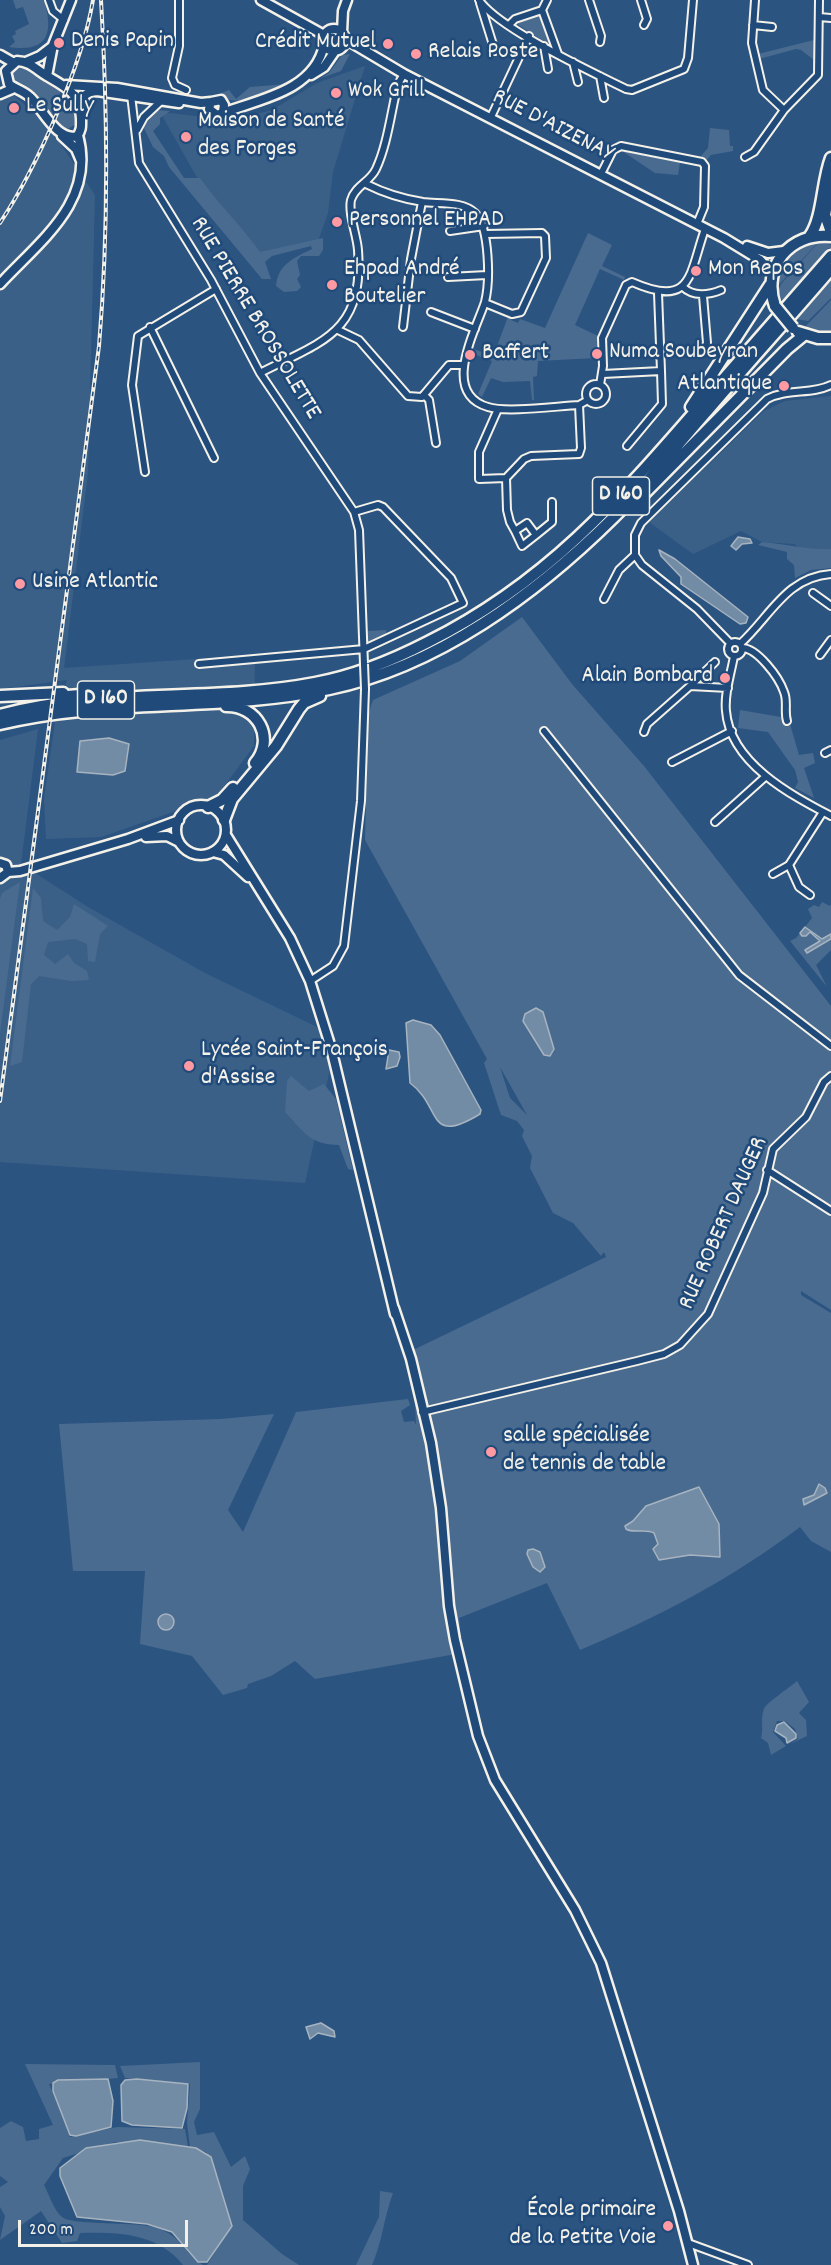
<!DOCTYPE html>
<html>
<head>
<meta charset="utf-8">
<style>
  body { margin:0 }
  #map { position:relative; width:831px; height:2265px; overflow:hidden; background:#2c5481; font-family:Dekko,sans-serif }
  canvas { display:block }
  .scale { position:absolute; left:18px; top:2220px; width:170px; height:27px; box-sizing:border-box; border:3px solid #f4f1e8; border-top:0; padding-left:8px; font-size:18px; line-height:21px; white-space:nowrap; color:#f4f1e8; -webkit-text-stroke:4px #1f4a7a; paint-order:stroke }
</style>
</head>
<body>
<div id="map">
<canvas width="831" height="2265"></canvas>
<div class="scale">200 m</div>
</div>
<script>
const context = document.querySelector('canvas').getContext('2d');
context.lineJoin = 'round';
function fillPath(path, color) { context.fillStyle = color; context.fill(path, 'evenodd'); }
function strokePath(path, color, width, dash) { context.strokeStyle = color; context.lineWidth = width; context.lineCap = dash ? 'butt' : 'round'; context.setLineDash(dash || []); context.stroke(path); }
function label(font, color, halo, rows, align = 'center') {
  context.font = font + ' Dekko,sans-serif'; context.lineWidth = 5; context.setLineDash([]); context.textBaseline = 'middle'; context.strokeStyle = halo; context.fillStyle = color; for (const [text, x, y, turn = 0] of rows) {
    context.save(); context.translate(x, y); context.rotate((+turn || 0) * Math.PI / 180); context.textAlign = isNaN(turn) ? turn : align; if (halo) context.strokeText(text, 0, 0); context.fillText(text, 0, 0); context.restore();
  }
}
fillPath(new Path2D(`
  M365,66L333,172L328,213L318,241L255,257L199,181L160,112L232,120L272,110L317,83Z
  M4,87L46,123L95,195L88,473L64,668L255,655L254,746L216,797L101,837L46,839L44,799L55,722L67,680L0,689V89Z
  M831,396V549L802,550L794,544L762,542L741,531L693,554L649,522L764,411L785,401Z
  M38,729L21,864L88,907L205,973L315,1026L335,1046L305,1183L0,1162V740Z`), '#3b6088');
fillPath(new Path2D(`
  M13,0H44C54,33 48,53 9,47L15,42L12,36L16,34L15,31L29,24L23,7L16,9Z
  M538,15L542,17L550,43L548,44L517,24Z
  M814,40V60L801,50L796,49L759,59L758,54Z
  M350,54L341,71L321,78L329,73L342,55Z
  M21,65L62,88L50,120L14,84L11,72Z
  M286,84C270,93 250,103 231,100C226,100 223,96 219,94L229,90L236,99L250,87Z
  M67,91L75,102L76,124L66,130L54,123Z
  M155,110L170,111L160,118V124L153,131L184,178H200C218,204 242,226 260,252L323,238V250L319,256H301L297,261L300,275L297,279L301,287L297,291L284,292L276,286C278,264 294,258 312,249L311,246L272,256L265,262L271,279H262L169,167L164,156L153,147L143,126Z
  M710,128L729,130L730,146H733V151L711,155L707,160L701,156L708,148Z
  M622,151L680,162L678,175L655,173Z
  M588,233L612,245L602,266L625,277L624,280L600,269L575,325L598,336L596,358L538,361L537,376L533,377L534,400H532L530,381L503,382L491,378L482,397L478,394L492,361L471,353L473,349L497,357L499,351L496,349L509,314L513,315L511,320L518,323L520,319L545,328Z
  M820,240L776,288C776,257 793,248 820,240Z
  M823,242L831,245V248H828L780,307L782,300L778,291L781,284L817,244Z
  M831,279V298L808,321L796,319Z
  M831,300V333L803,329Z
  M762,542C787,544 806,550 831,549V568L811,570L795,578L794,565L787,559V552L758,545Z
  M522,617L572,684L644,766L831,1006V1041L827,1044L831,1049V1310L801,1291V1295L831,1313V1552L811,1541L800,1527C733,1578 659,1617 580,1650L547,1583L459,1618L462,1653L315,1679L295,1661L271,1676L248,1684L247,1688L223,1695L192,1656L140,1644L145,1571H73L59,1424L221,1419L274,1414L228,1510L243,1532L296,1412L408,1399L410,1405L401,1411L404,1422L414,1421L416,1425L413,1350L606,1257L604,1252L601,1256L573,1223L553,1213L530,1168L532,1156L522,1136L524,1130L517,1121L501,1115L484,1063L487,1059L365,840L368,715L373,700L460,661ZM500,1067L527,1115L510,1098Z
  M386,630L387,638L371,643L367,641L368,631Z
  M740,710L781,717L790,724L799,755L813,753L815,763L804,768L814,798L795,788L798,782L795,770L768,732L738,728Z
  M20,882L0,1033V899L2,893Z
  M33,888L41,898L43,921L57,930L70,917L74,904L108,926L100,934L95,962L88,961L87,944L75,939L48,942L44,955L55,964L68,954L74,963L87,971L89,980L71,981L39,976L31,984L22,1062L10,1066Z
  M822,902L830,906L831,904V950L816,965L827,987L790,941L796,938L812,918L808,909L814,905L819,907Z
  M291,1076L309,1091L324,1084L336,1099L353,1170L348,1169L339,1145C310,1145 303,1131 285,1112L287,1081Z
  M797,1681L809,1702L799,1713L806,1720L807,1736L790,1744L798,1739L795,1729L785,1721H777L773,1732L786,1746L771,1755L768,1743L761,1738C764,1729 760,1717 764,1709C766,1703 789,1688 797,1681Z
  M200,2062V2109L194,2122L197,2135L214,2132L231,2167L245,2156L250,2169L243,2186V2220L282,2254L299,2265H207L232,2225L206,2152L190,2147L187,2123L190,2084L125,2078L120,2066Z
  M25,2064L115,2065L118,2078L49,2084L66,2122L70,2137L117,2127L185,2129L188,2147L115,2142L63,2158L44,2185C49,2194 54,2211 62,2217C73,2226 137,2221 157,2228C183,2237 184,2254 203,2265H183C158,2233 117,2232 80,2233L77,2241L62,2243L41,2211L0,2240L5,2216L0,2207V2187L8,2182L0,2176V2128L11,2121L23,2127L26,2141L39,2139V2129L53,2125Z
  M380,2191L393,2193C384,2217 382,2243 372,2265H356L379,2217Z`), '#496b90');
const water = new Path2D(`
  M738,537L750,539L752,543L742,544L736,550L731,546Z
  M659,550L675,559L748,617L746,623L740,624L681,584V577L661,556Z
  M109,738L129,744L125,771L113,775L77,772L80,741Z
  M805,927L822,939L831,934V939L807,953L805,950L820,941L810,932L806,936H802L800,933Z
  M536,1008L543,1012L554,1049L550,1056L544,1055L523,1021L525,1014Z
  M413,1020L431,1025L440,1035L481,1110L480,1114C426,1147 442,1106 410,1083L406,1023Z
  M389,1050L399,1052L400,1057L397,1066L386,1069Z
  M819,1484L825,1488L827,1493L804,1505L803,1499L814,1495Z
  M699,1487L719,1524L720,1557L690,1555L659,1560L653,1549L658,1544L654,1533C645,1528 634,1534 626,1529L625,1526L633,1521L646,1506Z
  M533,1549L540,1552L545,1567L540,1572L533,1567L527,1554L528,1550Z
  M158 1622a8 8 0 1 1 16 0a8 8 0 1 1-16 0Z
  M784,1722L796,1734V1738L787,1743L786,1738L775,1731L777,1725Z
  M321,2023L334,2031L335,2037L318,2033L310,2039L306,2027Z
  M108,2079L113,2101L111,2127L76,2136L70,2135L53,2091V2083L58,2080Z
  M137,2079L188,2084L187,2108L182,2128L132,2125L122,2121L121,2085L125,2080Z
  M140,2140L196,2148L211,2157L232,2226L207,2262H198L172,2232L147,2224L77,2217L60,2176V2168L86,2148Z`);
fillPath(water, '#738ca6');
strokePath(water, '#a7b4c0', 1.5);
const street = new Path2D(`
  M49,0L53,11L64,20
  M179,0V46L172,78L175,85L186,90
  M479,0C499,29 592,72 626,89L632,90L684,69L688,58L693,0
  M589,0L601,36L600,42
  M641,0L647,19L644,25
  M755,0L752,43L763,90L784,110
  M480,3L495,51
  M542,10L547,0
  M819,17L831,18
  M509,25L515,19L542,10L558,54
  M753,25L772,27
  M544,46L548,69
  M573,62L578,82
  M600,76L604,98
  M131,95L139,163L211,280L260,373L354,512L359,530L364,664
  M491,117L529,36
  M137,130L144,117L161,101
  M745,157L754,152L784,110L818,75L819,0
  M601,174L613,150L621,146L702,162L705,166L704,207L697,224
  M366,184C384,193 403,199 423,202C439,204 463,201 475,213C490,228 490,282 485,302C476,330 440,393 488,407C507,413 557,406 579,405L588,400
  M450,231L484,226
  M448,277L487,275
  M683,287C693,297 709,295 721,290
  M485,303L512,314L521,312L546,258L545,236L542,233L486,234
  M431,312L475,329
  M150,327L214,458
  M403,327L411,259L422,202
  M338,330L359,340L408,396L422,397L449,365H464
  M703,352L707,343L703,296
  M260,373C323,341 364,333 358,250C357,235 348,214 351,200C355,186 370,182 376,169C388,143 391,111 398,84L404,74
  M603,374L661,371L658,293
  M586 394a10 10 0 1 1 20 0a10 10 0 1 1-20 0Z
  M600,385L603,366L602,338L626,285L632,282C693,309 689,274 705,229
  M424,395L429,400L436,443
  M498,409L479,452V479L506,478
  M627,446L662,404L661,371
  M145,472L132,385L138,336L216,289
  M515,531L522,546L536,535L527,523L515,531L510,522L507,510L506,478L524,459L531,456L579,454L581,448L579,405
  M536,535L552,522V502
  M635,555V535L641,523L767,399C788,388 811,395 831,385
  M635,555L642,565L697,609L730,643
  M813,593L831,606
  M604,599L619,570L635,555
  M728 649a7 7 0 1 1 14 0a7 7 0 1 1-14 0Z
  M740,644C770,617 786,577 831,574
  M742,648C757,648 779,677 784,692C788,701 784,711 787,721
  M820,655L831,640
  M734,656C731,674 724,693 726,711C730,763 791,795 831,816
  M199,664L364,649L463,603L451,578L383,507L378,505L354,512
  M690,686L715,662
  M544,731L739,975L831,1046
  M644,732L647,724L690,686L728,688
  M825,753L831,750
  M672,762L732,731
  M715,822L765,777
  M789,865L799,887L810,895
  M773,874L789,865L823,812
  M310,981L333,966L344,946L361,801L365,689
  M767,1170L831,1211
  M422,1412L637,1361L664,1354L680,1345L708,1314L763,1193L773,1149L806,1117L824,1082L831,1076
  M688,2243L748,2265`);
const secondary = new Path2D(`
  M261,0L324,35
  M323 40a11 11 0 1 1 22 0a11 11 0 1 1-22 0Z
  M342,32L343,11L347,0
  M345,39L404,74L724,238L760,260L772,273
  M0,55L14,63
  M17,61C29,61 37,70 47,76C66,87 80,93 81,118C81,125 82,130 77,136C57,142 42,108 30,97C24,91 15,89 9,84L6,71Z
  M26,62L40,56L53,46
  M311,75L324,67L335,51
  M47,76L53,45L71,0
  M66,85L117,88L201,103L211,102
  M0,94L14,88
  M80,107C83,96 85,92 97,91L179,103
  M223,111L224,105L221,100L211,102L209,109L217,115C254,100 314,93 324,45
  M62,136L76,149L81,161
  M747,246L768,253L784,251
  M0,284C41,240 96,201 78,135
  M176 830a25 25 0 1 1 50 0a25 25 0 1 1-50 0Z
  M226,835L290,938L310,981L331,1048L395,1314
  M146,837L167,836L179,842
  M213,852L224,855L248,877
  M0,863L6,865L8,872
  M8,872L20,871L128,839L179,820
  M0,878L8,872
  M394,1308L411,1359L431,1443L441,1508L449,1606L455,1640L478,1736L495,1780L575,1910L601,1963L679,2211L693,2265`);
const highway = new Path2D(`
  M831,182L825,215L831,232
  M810,236C823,218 822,181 831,158
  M775,306C761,267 790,232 831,236
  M798,332L818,338H831
  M691,407L770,285
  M635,503L787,349L804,335
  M0,696L63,693
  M55,697L117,692
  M226,706C257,705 276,738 255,763
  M0,715C102,687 211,703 315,683C354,676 391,661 428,642C548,582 619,499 705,400C747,352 789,304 831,256
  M0,724C107,698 221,712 329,689C437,667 536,594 613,518C647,484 677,445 709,409C749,362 791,316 831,269
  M208,807L222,800L233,788
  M224,820L232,799L276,746L299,709L304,703L320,696`);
strokePath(street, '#f4f1e8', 10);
strokePath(secondary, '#f4f1e8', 13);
strokePath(highway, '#f4f1e8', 15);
strokePath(street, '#1f4a7a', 6);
strokePath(secondary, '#1f4a7a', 8);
strokePath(highway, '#1f4a7a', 10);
const rail = new Path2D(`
  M0,223C37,167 82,66 93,0
  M0,1101L99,346C109,228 108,118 101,0`);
strokePath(rail, '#f4f1e8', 4);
strokePath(rail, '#1f4a7a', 1.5, [4.5]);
const streetBridge = new Path2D(`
  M364,664L365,689`);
const highwayBridge = new Path2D(`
  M775,306L793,328`);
strokePath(streetBridge, '#f4f1e8', 10, []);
strokePath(highwayBridge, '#f4f1e8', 15, []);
strokePath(streetBridge, '#1f4a7a', 6);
strokePath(highwayBridge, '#1f4a7a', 10);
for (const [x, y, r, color] of [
  [59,43,6,"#ff9aa2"],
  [388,44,6,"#ff9aa2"],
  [416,54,6,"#ff9aa2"],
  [336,93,6,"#ff9aa2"],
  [14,108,6,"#ff9aa2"],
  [186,137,6,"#ff9aa2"],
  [337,222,6,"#ff9aa2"],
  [696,271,6,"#ff9aa2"],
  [332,285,6,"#ff9aa2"],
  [597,354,6,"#ff9aa2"],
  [470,355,6,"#ff9aa2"],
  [784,386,6,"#ff9aa2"],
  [20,584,6,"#ff9aa2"],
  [725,678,6,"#ff9aa2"],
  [189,1066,6,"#ff9aa2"],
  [491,1452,6,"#ff9aa2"],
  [668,2226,6,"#ff9aa2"]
]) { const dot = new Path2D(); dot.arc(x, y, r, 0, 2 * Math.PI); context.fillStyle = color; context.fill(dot); strokePath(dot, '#1f4a7a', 2); }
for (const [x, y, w] of [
  [621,496,57],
  [106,700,57]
]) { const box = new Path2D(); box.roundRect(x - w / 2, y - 19, w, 38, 4.5); context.fillStyle = '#1f4a7a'; context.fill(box); strokePath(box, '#f4f1e8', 1.5); }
label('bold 22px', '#f4f1e8', null, [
  ["D 160",621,496],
  ["D 160",106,700]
]);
label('24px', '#f4f1e8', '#1f4a7a', [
  ["Denis Papin",71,43],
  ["Crédit Mutuel",376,44,"right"],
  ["Relais Poste",428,54],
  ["Wok Grill",348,93],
  ["Le Sully",26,108],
  ["Maison de Santé",198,123],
  ["des Forges",198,151],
  ["Personnel EHPAD",349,222],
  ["Ehpad André",344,271],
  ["Boutelier",344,299],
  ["Mon Repos",708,271],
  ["Numa Soubeyran",609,354],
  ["Baffert",482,355],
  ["Atlantique",772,386,"right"],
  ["Usine Atlantic",32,584],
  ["Alain Bombard",713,678,"right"],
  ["Lycée Saint-François",201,1052],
  ["d'Assise",201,1080],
  ["salle spécialisée",503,1438],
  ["de tennis de table",503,1466],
  ["École primaire",656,2212,"right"],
  ["de la Petite Voie",656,2240,"right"]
], 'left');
label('24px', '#f4f1e8', '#1f4a7a', [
  ["RUE D'AIZENAY",552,127,27],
  ["RUE PIERRE BROSSOLETTE",254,319,59],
  ["RUE ROBERT DAUGER",725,1224,-66]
]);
</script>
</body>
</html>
